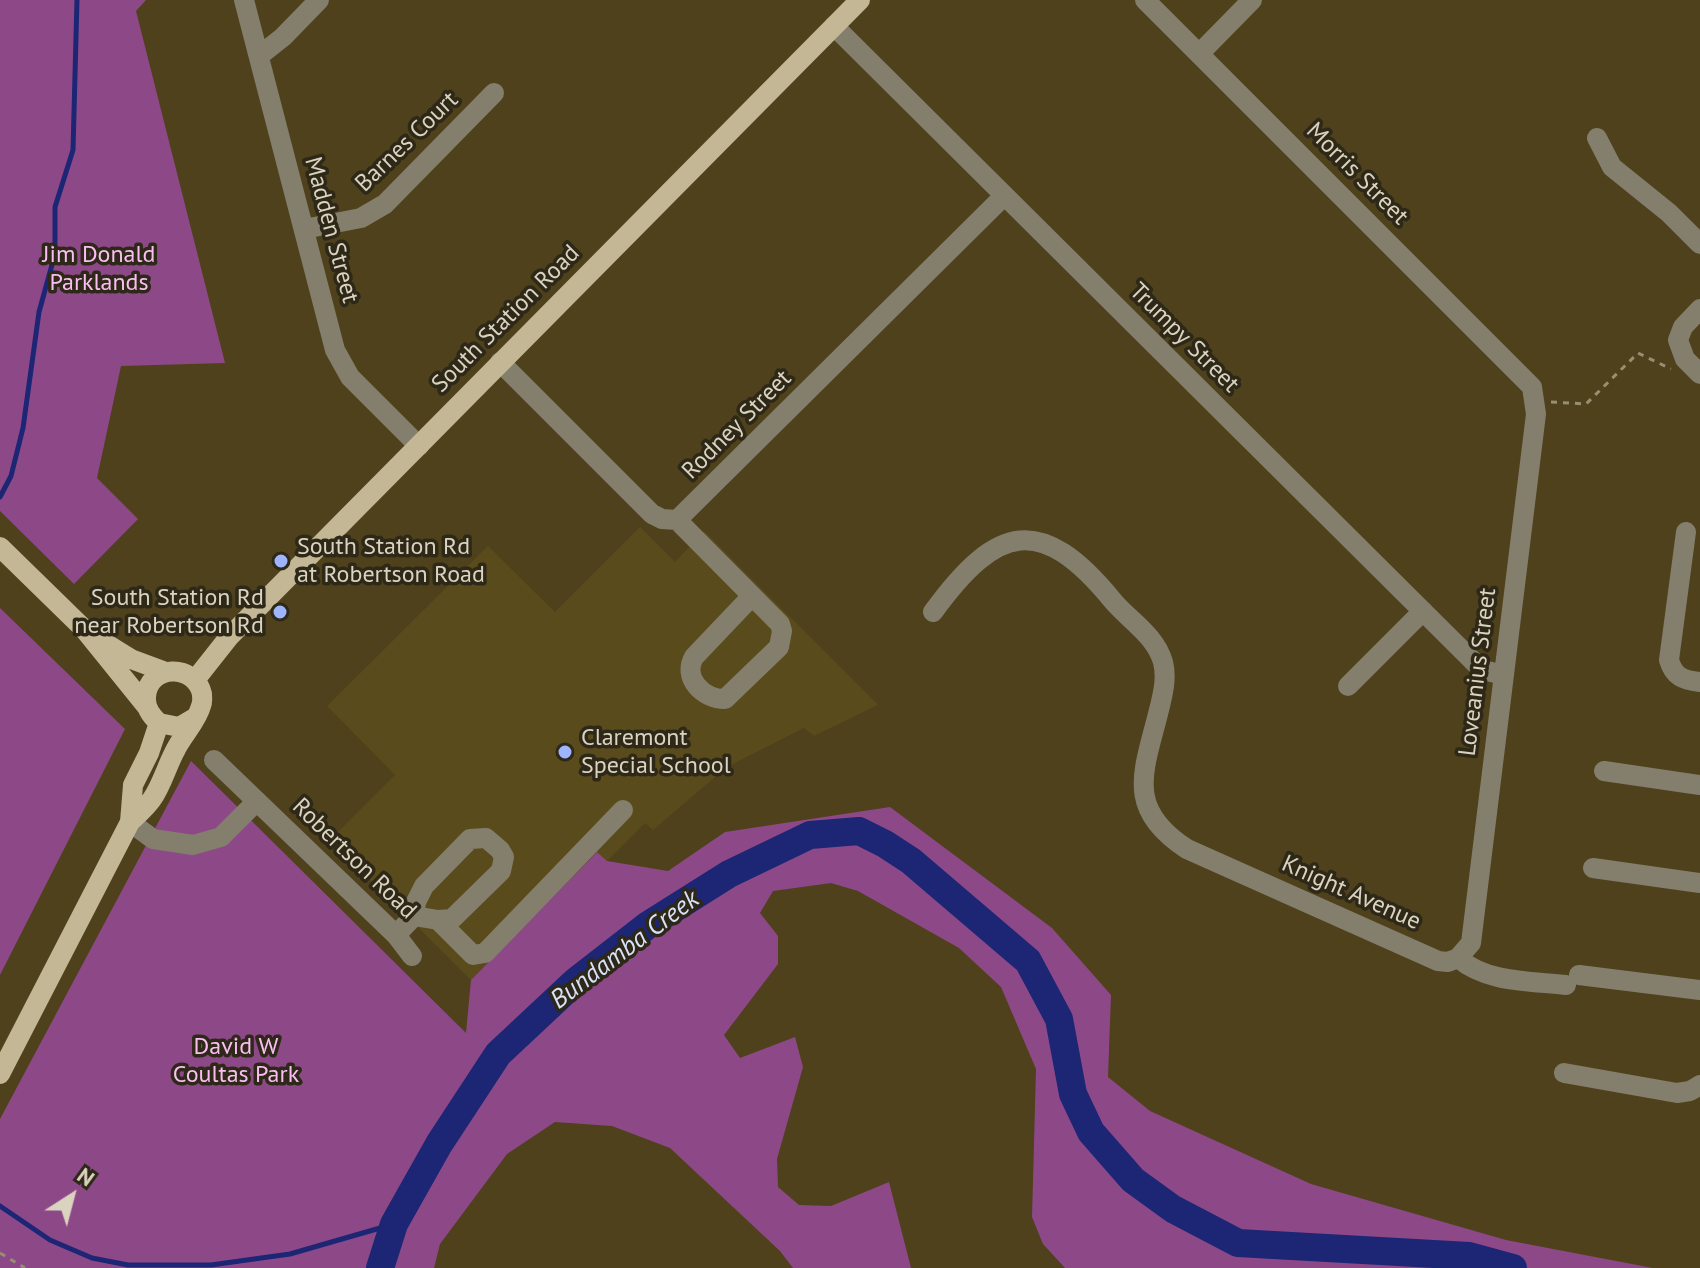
<!DOCTYPE html>
<html>
<head>
<meta charset="utf-8">
<style>
  body { margin:0 }
  #map { position:relative; width:1700px; height:1268px; overflow:hidden; background:#4e411c; font-family:"PT Sans",sans-serif }
  canvas { display:block }
  .north { position:absolute; left:32px; top:1156px; width:80px; height:80px; -webkit-text-stroke:6px #2e2818; paint-order:stroke; rotate:36deg; font-size:22px; font-weight:700; line-height:32px; text-align:center; color:#dad3bf }
  .north::after { content:''; display:block; margin:auto; width:28px; height:36px; background:#dad3bf; clip-path:polygon(50% 0,100% 100%,50% 72%,0 100%) }
</style>
</head>
<body>
<div id="map">
<canvas width="1700" height="1268"></canvas>
<div class="north">N</div>
</div>
<script>
const context = document.querySelector('canvas').getContext('2d');
context.lineJoin = 'round';
function fillPath(path, color) { context.fillStyle = color; context.fill(path, 'evenodd'); }
function strokePath(path, color, width, dash) { context.strokeStyle = color; context.lineWidth = width; context.lineCap = dash ? 'butt' : 'round'; context.setLineDash(dash || []); context.stroke(path); }
function label(font, color, halo, rows, align = 'center') {
  context.font = font + ' "PT Sans",sans-serif'; context.lineWidth = 7; context.setLineDash([]); context.textBaseline = 'middle'; context.strokeStyle = halo; context.fillStyle = color; for (const [text, x, y, turn = 0] of rows) {
    context.save(); context.translate(x, y); context.rotate((+turn || 0) * Math.PI / 180); context.textAlign = isNaN(turn) ? turn : align; if (halo) context.strokeText(text, 0, 0); context.fillText(text, 0, 0); context.restore();
  }
}
fillPath(new Path2D(`
  M640,527L675,562L704,531L878,705L814,736L804,728L727,767L653,830L645,823L607,861L597,852L471,980L330,840L395,775L327,706L488,546L555,612Z`), '#5a4b1c');
fillPath(new Path2D(`
  M0,0H146L136,11L225,363L121,366L97,478L138,519L74,584L0,511Z
  M0,608L125,729L0,975Z
  M191,761L466,1033L471,980L597,852L607,861L668,871L725,832L890,807L1052,928L1111,995L1108,1077L1150,1111L1311,1184L1506,1240L1653,1268H1065L1043,1244L1032,1217L1036,1069L1001,987L959,948L858,891L831,883L773,891L760,913L778,936V964L724,1035L740,1058L795,1037L803,1067L777,1159L778,1187L799,1205L831,1206L889,1182L911,1268H793L780,1251L670,1148L612,1126L555,1122L507,1154L440,1244L434,1268H0V1119Z`), '#8d4987');
strokePath(new Path2D(`
  M0,497L11,476L23,428L39,312L55,254V207L73,150L77,0
  M0,1206L50,1240L92,1258L128,1265H211L290,1254L394,1224`), '#1c2674', 5);
strokePath(new Path2D(`
  M380,1268L394,1224L439,1144L498,1054L576,981L648,925L729,874L810,835L859,831L885,844L911,861L1028,961L1059,1019L1073,1094L1091,1132L1133,1180L1173,1209L1238,1243L1469,1256L1513,1268`), '#1c2674', 28);
strokePath(new Path2D(`
  M1551,402L1586,404L1638,353L1671,369
  M0,1253L25,1268`), '#988e72', 3, [6, 6]);
strokePath(new Path2D(`
  M244,0L335,350L350,377L419,446
  M1145,0L1532,387L1536,414L1471,943L1458,958
  M834,26L1473,661L1483,670L1504,675
  M1199,54L1252,0
  M259,56L283,37L319,0
  M1597,138L1612,167L1669,213L1700,244
  M304,229L361,218L385,204L494,93
  M1700,309L1683,327L1678,340L1685,359L1700,374
  M500,362L652,514L662,519L677,520L1004,196
  M677,520L780,624L782,631L779,647L725,699C703,699 682,678 694,657L752,596
  M1686,532L1669,660C1674,677 1683,680 1700,682
  M933,612C997,524 1041,513 1113,601C1130,621 1155,635 1163,662C1167,678 1163,694 1159,710C1144,771 1124,808 1187,849L1438,961L1448,962L1458,958C1487,983 1530,981 1566,985
  M1348,686L1423,611
  M214,760L396,935L412,956
  M1604,771L1700,785
  M130,822L153,839L193,845L221,837L257,801
  M1593,868L1700,883
  M438,920L473,955L485,953L623,810
  M396,935L414,916L416,902L424,886L470,839L486,838L500,850L504,857L501,871L452,919L438,920L414,916
  M1579,975L1700,990
  M1564,1073L1677,1093L1690,1091L1700,1085`), '#847e6d', 20);
strokePath(new Path2D(`
  M0,547L84,629L147,707
  M97,638L131,659L166,672
  M195,680L229,637L860,0
  M130,822L133,785L149,753L159,723
  M0,1074L130,822C137,815 146,808 152,799C162,785 167,765 176,749C183,735 197,721 201,706C203,701 202,699 202,694C195,663 148,664 146,697C145,708 151,716 159,723L179,727L196,717`), '#c3b795', 20);
for (const [x, y, r, color] of [
  [281,561,8,"#9eb4fd"],
  [280,612,8,"#9eb4fd"],
  [565,752,8,"#9eb4fd"]
]) { const dot = new Path2D(); dot.arc(x, y, r, 0, 2 * Math.PI); context.fillStyle = color; context.fill(dot); strokePath(dot, '#2e2818', 3); }
label('24px', '#dad3bf', '#2e2818', [
  ["Barnes Court",407,142,-44],
  ["Morris Street",1357,174,45],
  ["Madden Street",331,230,75],
  ["South Station Road",506,319,-45],
  ["Trumpy Street",1184,338,45],
  ["Rodney Street",737,425,-45],
  ["Loveanius Street",1478,672,-83],
  ["Robertson Road",354,859,44],
  ["Knight Avenue",1351,893,24]
]);
label('24px', '#fbbef3', '#2e2818', [
  ["Jim Donald",99,255],
  ["Parklands",99,283],
  ["David W",236,1047],
  ["Coultas Park",236,1075]
]);
label('24px', '#dad3bf', '#2e2818', [
  ["South Station Rd",297,547],
  ["at Robertson Road",297,575],
  ["South Station Rd",264,598,"right"],
  ["near Robertson Rd",264,626,"right"],
  ["Claremont",581,738],
  ["Special School",581,766]
], 'left');
label('italic 26px', '#dae2f9', '#2e2818', [
  ["Bundamba Creek",625,950,-37]
]);
</script>
</body>
</html>
